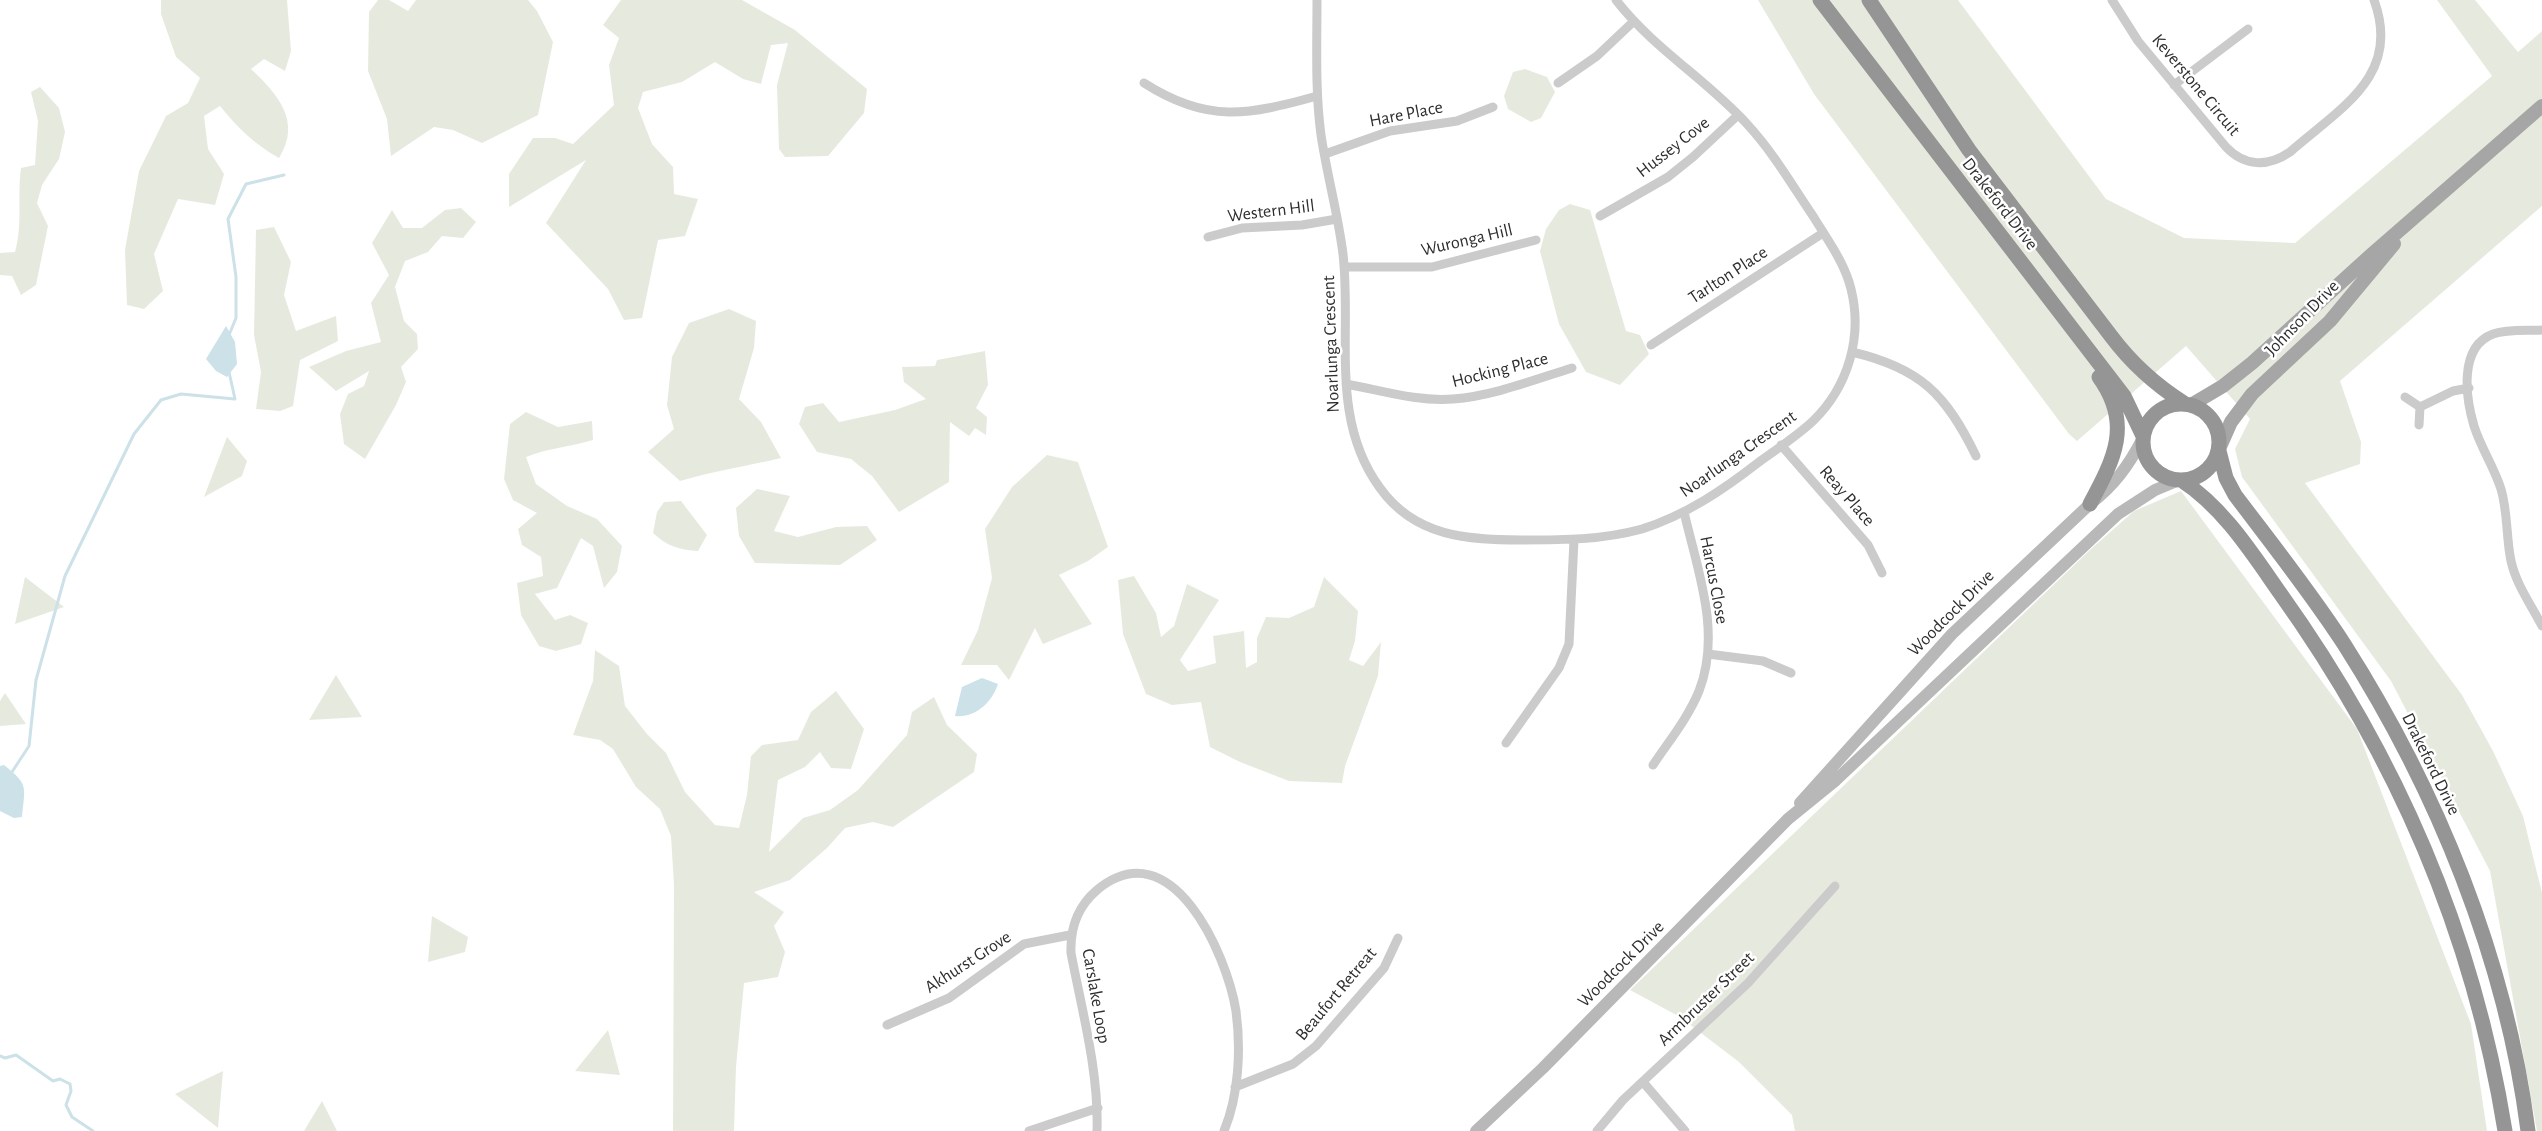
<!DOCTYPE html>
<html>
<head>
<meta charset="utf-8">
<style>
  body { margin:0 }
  canvas { display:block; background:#fff }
</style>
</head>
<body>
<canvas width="2542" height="1131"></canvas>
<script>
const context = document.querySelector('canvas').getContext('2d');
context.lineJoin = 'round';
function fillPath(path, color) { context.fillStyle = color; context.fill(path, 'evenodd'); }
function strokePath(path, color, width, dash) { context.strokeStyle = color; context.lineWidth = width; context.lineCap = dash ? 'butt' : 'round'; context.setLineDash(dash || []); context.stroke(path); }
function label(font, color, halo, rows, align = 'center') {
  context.font = font + ' "Alegreya Sans",sans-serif'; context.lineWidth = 5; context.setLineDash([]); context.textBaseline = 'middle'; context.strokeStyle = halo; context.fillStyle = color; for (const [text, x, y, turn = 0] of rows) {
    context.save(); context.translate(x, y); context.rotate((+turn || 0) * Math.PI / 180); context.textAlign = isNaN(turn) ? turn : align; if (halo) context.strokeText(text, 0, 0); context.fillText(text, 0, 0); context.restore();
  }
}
fillPath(new Path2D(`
  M161,0H287L291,51L285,71L264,59L251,69C278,94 302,122 279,158C254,144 238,128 220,106L204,116L208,149L224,174L215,205L178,199L154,254L163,291L144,309L127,305L125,250L139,171L166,116L188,103L200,78L176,57L161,14Z
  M378,0H389L408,11L416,0H528L537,11L553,42L538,115L482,143L453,130L434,127L391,156L387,119L368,71L369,12Z
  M621,0H742L795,30L867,89L864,113L828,156L785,157L779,149L777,85L788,43L771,45L761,84L743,79L715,62L682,82L643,92L638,108L652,144L673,167L674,194L698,199L685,236L658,240L642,318L624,320L608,289L546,223L586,160L509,207V174L533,138H555L573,144L614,105L609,65L619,38L603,25Z
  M1758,0H1958L2106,199L2184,238L2295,243L2492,76L2437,0H2475L2518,52L2542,31V206L2340,381L2361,442L2360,464L2305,483L2462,695L2493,751L2523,816L2542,893V1131H2537L2490,871L2391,681L2242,477L2235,449L2250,419L2186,346L2077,441L2069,434L1814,94Z
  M1525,69L1547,77L1555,92L1541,118L1531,122L1508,109L1504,96L1513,72Z
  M40,87L59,108L65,132L59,159L42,185L37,203L48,226L36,285L21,295L12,276L0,275V253L15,252C23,224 17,197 21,168L35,165L38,121L31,92Z
  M1570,204L1590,210L1626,331L1640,335L1649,354L1620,385L1586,372L1559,324L1540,251L1546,229L1559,210Z
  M461,208L476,222L463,238L442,236L428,252L405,261L395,287L404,321L417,334L418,349L401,367L406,382L396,405L365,459L344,444L340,414L348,394L364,386L369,371L336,391L309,367L346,351L381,342L371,303L389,275L372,243L392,210L403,228H422L445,210Z
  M274,227L291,262L284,295L296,331L336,316L338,341L300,360L293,406L280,411L256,409L261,372L254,335L256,230Z
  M729,309L756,321L754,348L739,399L761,422L781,458C747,466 714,471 680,481L648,452L674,429L667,405L672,357L689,323Z
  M985,351L988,385L976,408L987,417L986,435L975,428L969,436L950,422L949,482L899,512L872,476L851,459L817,452L799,424L805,407L823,403L839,422L895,410L926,399L904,382L902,367L935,366L937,360Z
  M526,412L558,427L592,421L593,440C571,447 548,448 526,457L536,484L567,506L597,519L622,546L617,572L604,588L593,546L581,538L557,588L535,594L555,620L570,615L588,623L581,644L556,651L539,646L521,615L517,583L543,576L541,557L522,545L518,529L537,513L513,500L504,479L510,424Z
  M227,437L247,461L242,476L204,497Z
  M1047,455L1078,462L1108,547L1088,561L1059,575L1092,624L1043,644L1035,628L1009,680L997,665H961L978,630L992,578L985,529L1012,487Z
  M757,489L790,496L774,531L798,537L836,527L867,526L877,540L840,565L755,563L739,536L736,508Z
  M2181,491L2357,729L2471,1024L2487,1131H1795L1792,1115L1739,1062L1680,1017L1630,990L2091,549L2134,511Z
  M681,501L707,535L698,551C679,550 667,546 653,533L657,512L664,502Z
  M1134,576L1156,613L1161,637L1174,626L1187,584L1219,600L1180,660L1188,671L1216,663L1213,636L1244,631L1246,668L1257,662V638L1266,617L1289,618L1314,607L1324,577L1358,611L1355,641L1349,660L1363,666L1381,642L1378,676L1345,766L1342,783L1289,781L1240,762L1210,747L1201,702L1172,705L1146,694L1123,634L1118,580Z
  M25,577L64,607L15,624Z
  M595,650L619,666L625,706L647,734L666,753L685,792L715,825L739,828L747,795L751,756L762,745L798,740L811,712L836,691L864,729L851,769L831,768L820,752L805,767L778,780L769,852L803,818L830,810L858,790L907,735L912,712L934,697L947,725L977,754L974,772L893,827L873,822L845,828L827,848L790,880L754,892L784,912L774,926L785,952L778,977L744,983L736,1067L734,1131H673L674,885L671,836L660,809L636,787L613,749L600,740L573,735L593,681Z
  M336,675L362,717L309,720Z
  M5,693L26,724L0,726V701Z
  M432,916L468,937L465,952L428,962Z
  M608,1030L620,1075L575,1071Z
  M223,1071L218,1128L175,1094Z
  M322,1101L337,1131H304Z`), '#e6eade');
fillPath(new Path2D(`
  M226,326L235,342L237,364L227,377L216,371L206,359Z
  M982,678L998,684C992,702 976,718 955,716L962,687Z
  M4,765C29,785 25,786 22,817L14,818L0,811V766Z`), '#cce1e8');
strokePath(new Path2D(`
  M229,335L236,318V277L228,219L246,184L284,175
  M10,775L29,746L36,680L65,576L134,434L161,400L181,394L235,399L229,372
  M0,1056L5,1058L16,1055L53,1081L60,1079L70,1084L71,1091L66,1105L72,1117L93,1131`), '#cce1e8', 3);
strokePath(new Path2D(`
  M1317,0C1317,45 1315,90 1321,135C1327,175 1338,214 1343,254C1352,333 1329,419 1380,488C1415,537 1468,540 1522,540C1563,540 1602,540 1642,529C1686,515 1723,490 1759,462C1777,449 1797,436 1813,421C1848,387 1863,337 1851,289C1845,263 1827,239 1813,216C1792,185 1773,152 1747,124C1707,80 1653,48 1616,0
  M2112,0L2138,41L2226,147C2245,167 2268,167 2290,152C2340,108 2402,76 2374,0
  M1144,83C1208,124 1248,115 1317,96
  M1558,83L1597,56L1634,21
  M2174,85L2248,29
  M1325,154L1390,131L1457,121L1493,107
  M1600,216L1668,177L1693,157L1738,115
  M1208,237L1242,228L1302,225L1337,219
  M1344,267H1432L1536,240
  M2542,330C2526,331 2508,329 2493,334C2458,347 2466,399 2474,426C2481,448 2494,467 2501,489C2508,512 2506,538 2511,561C2516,584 2531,605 2542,626
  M1651,345L1823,233
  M1852,352C1920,368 1946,394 1976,456
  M1346,384C1380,390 1418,402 1453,399C1493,396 1533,380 1572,368
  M2405,397L2420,407L2419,425
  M2420,407L2453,391L2469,388
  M1781,445L1868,545L1882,573
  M1708,654L1763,661L1791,673
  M1506,743L1559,668L1569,644L1574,540
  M1653,765C1669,741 1688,718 1699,691C1722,632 1697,569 1684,512
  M887,1025L949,998L1024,944L1070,935
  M1643,1082L1685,1131
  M1235,1087L1293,1064L1316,1046L1384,968L1398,938
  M1029,1131L1098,1108
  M1097,1131C1099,1072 1082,1011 1071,953C1070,928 1077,907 1097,890C1172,828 1227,955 1236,1011C1241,1049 1239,1095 1224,1131
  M1597,1131L1623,1100L1748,983L1835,886`), '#cbcbcb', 9);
strokePath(new Path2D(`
  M1800,803L1952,634L2090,504C2114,486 2129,465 2143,438
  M1476,1131L1543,1068L1788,819L1836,780L2118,514L2155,490L2179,480`), '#b8b8b8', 12);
strokePath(new Path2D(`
  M2191,405L2223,386L2252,363L2370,256L2542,106
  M2219,449L2231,422L2252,394L2330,321L2394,244`), '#a6a6a6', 14);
strokePath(new Path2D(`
  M1820,0L2124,396L2143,436
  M1869,0L1969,150L2111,336C2132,364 2154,384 2184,403
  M2143 442a38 38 0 1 1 76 0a38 38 0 1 1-76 0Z
  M2219,451L2226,478L2235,495C2272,544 2311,593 2344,644C2437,790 2506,959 2528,1131
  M2181,480C2223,507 2252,553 2280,593C2397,757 2473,932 2505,1131
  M2090,504C2114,459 2133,424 2099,377`), '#959595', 15);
label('18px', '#2e2e2e', '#fff', [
  ["Keverstone Circuit",2196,85,50],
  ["Hare Place",1406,114,-11],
  ["Hussey Cove",1673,147,-38],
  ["Drakeford Drive",2000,204,52],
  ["Western Hill",1271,211,-7],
  ["Wuronga Hill",1467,240,-13],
  ["Tarlton Place",1728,275,-33],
  ["Johnson Drive",2302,318,-46],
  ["Noarlunga Crescent",1331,344,-92],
  ["Hocking Place",1500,370,-14],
  ["Noarlunga Crescent",1738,454,-35],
  ["Reay Place",1847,496,49],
  ["Harcus Close",1714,580,79],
  ["Woodcock Drive",1951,613,-45],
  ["Drakeford Drive",2431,764,64],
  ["Akhurst Grove",968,962,-33],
  ["Woodcock Drive",1621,964,-45],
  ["Beaufort Retreat",1336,994,-50],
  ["Carslake Loop",1096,996,80],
  ["Armbruster Street",1706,999,-44]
]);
</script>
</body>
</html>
